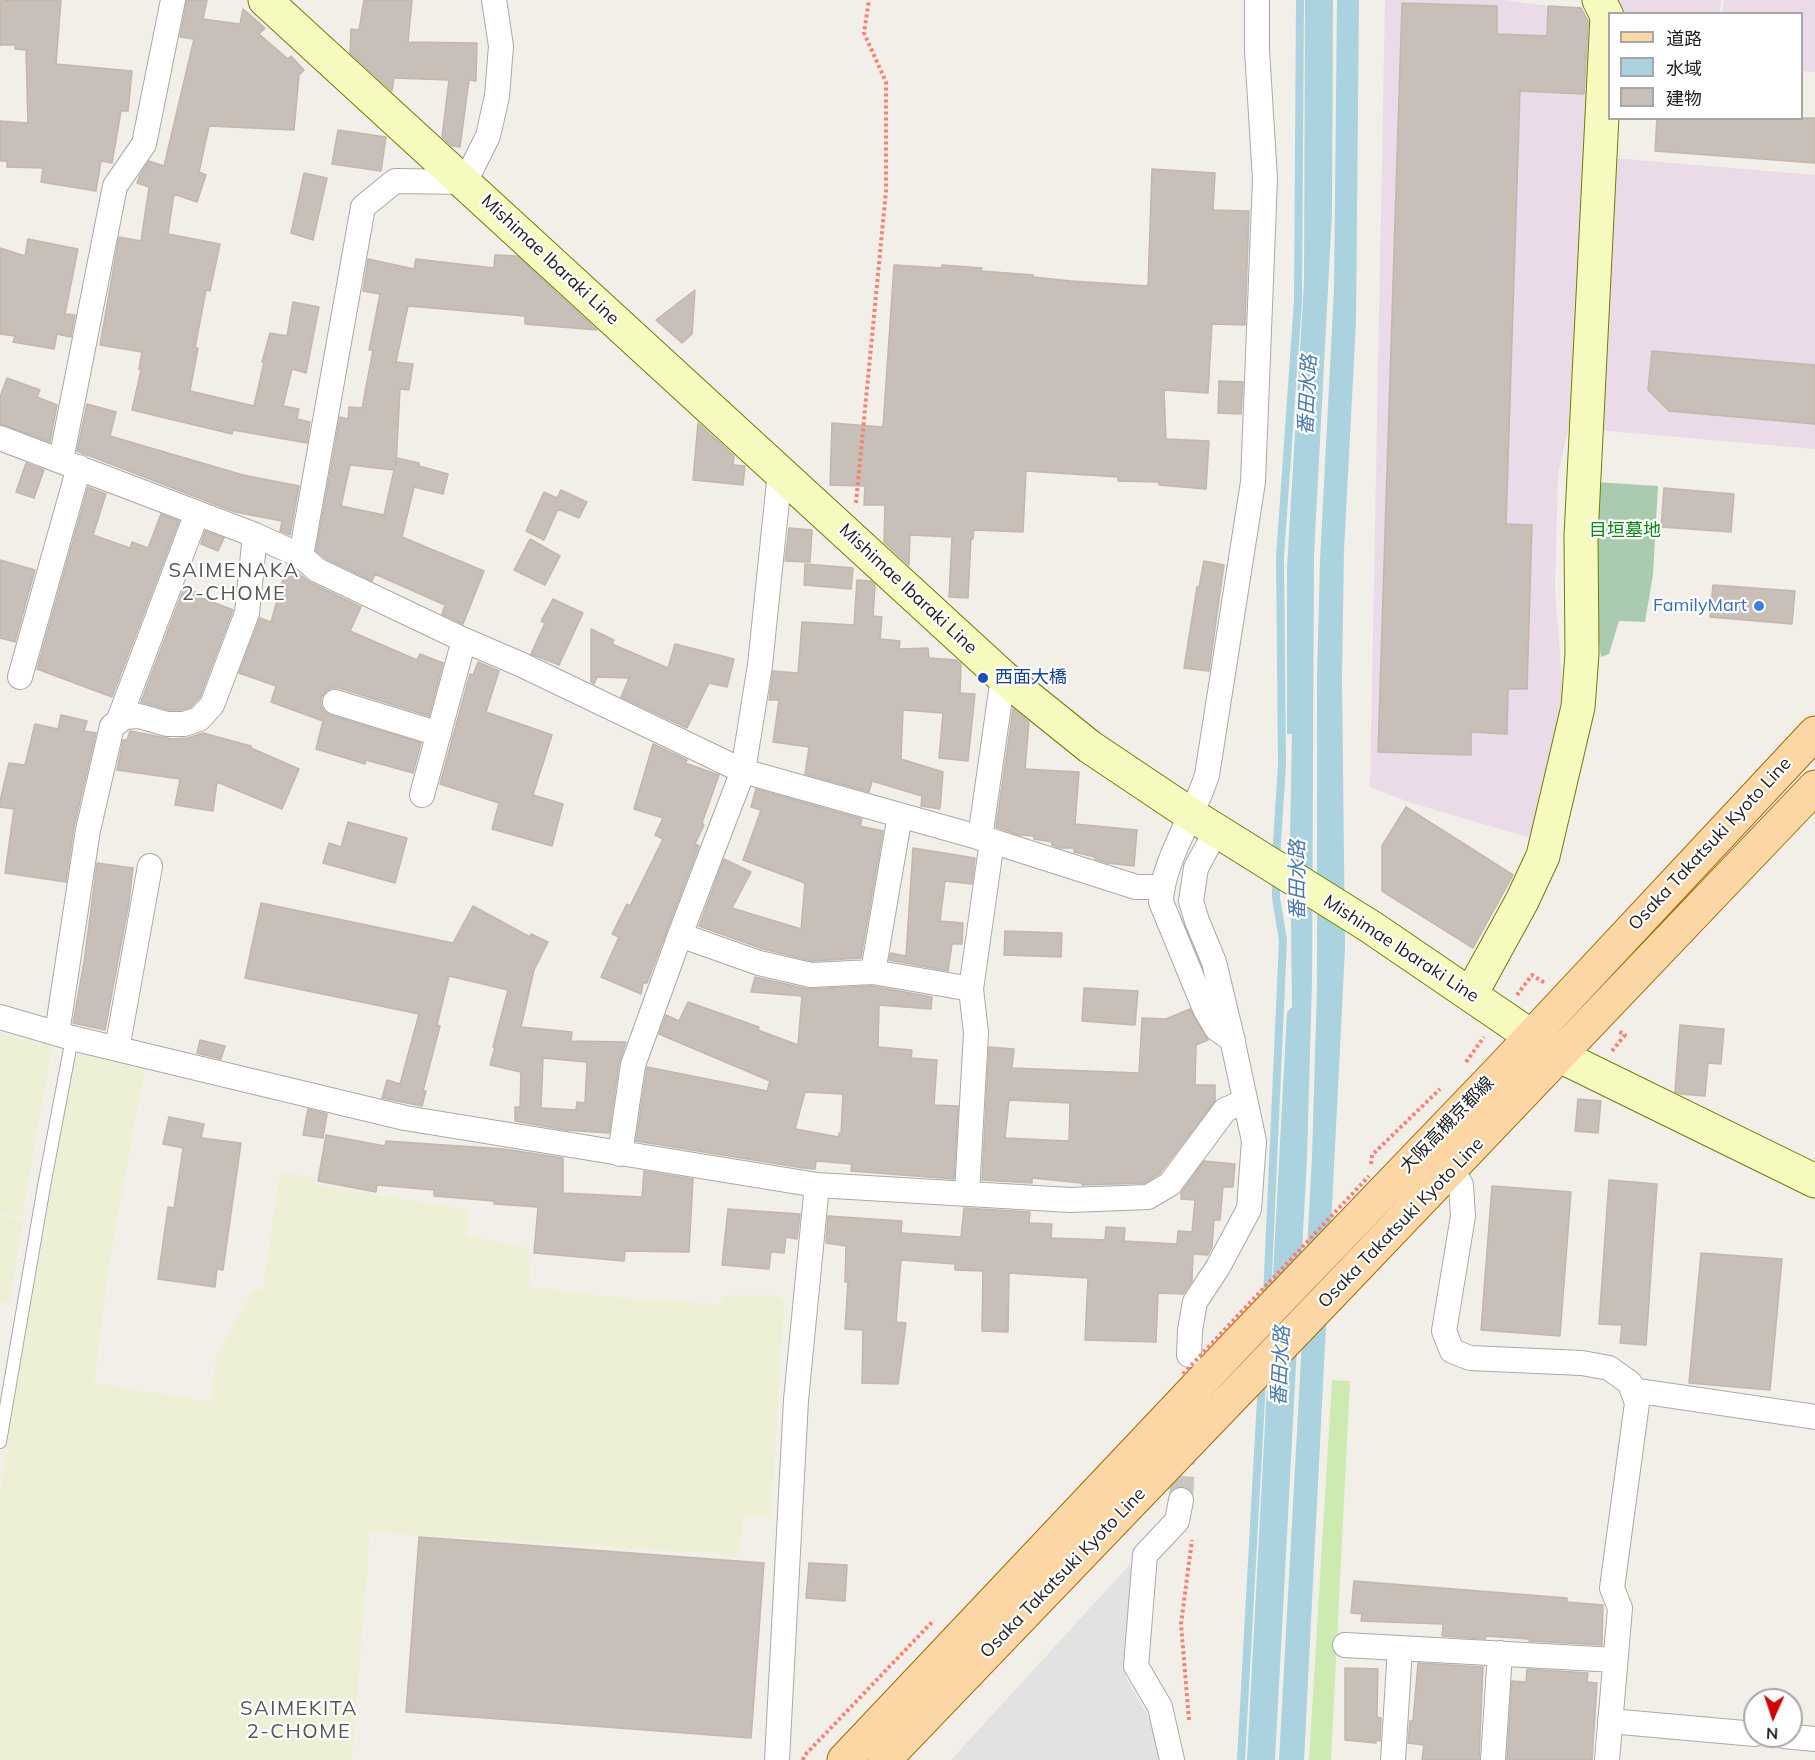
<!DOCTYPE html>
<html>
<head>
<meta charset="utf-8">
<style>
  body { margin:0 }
  #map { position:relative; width:1815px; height:1760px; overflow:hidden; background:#f2efe9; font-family:Mulish,"Noto Sans JP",sans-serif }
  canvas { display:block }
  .legend { position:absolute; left:1608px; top:12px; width:195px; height:108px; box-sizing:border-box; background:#fff; border:2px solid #a7a7a7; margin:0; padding:8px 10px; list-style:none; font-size:18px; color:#222 }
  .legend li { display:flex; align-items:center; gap:12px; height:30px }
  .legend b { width:30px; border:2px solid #a7a7a7 }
  .north { position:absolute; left:1743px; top:1688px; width:60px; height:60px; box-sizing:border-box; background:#fff; border:2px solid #a7a7a7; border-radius:50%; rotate:183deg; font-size:16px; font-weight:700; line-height:24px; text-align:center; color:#222 }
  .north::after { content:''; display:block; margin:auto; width:21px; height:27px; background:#d40000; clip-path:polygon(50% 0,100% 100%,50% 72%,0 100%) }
</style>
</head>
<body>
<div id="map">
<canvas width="1815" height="1760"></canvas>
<ul class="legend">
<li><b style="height:8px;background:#fcd6a4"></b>道路</li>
<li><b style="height:16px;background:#aad3df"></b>水域</li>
<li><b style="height:16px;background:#c7bfb8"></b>建物</li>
</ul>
<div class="north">N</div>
</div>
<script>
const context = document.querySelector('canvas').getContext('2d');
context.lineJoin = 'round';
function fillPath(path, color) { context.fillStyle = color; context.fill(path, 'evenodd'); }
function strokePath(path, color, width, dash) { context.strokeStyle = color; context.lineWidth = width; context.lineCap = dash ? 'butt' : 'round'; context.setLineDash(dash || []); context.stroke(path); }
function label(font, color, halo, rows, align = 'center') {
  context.font = font + ' Mulish,"Noto Sans JP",sans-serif'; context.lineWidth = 4.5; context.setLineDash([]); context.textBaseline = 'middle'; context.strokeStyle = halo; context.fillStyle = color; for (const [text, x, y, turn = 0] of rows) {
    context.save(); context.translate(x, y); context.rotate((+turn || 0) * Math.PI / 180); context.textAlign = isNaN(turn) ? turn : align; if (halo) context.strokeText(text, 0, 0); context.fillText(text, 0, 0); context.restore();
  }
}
fillPath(new Path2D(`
  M1385,0H1505L1579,10L1591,21L1572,412L1558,475L1555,589L1563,694L1561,716L1531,838L1411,803L1370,787Z
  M1604,0H1721L1720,14L1612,13Z
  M1724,0H1815V72L1802,71V14L1722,13Z
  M1613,158L1815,175V449L1596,430Z`), '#ebdbe8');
fillPath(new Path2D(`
  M0,1033L52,1047L22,1217L0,1213Z
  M85,1051L145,1067L109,1264L94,1383L210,1402L216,1357L253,1290H263L280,1172L315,1177L314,1185L469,1210L466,1236L529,1248L530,1287L622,1298L719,1304L727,1295H777L784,1302L771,1517H743L740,1555L370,1532L352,1760H0V1494L24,1326L75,1057Z
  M0,1215L23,1220L9,1303L0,1301Z`), '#eef0d5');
fillPath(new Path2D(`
  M1332,1380L1350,1381L1331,1760H1309Z`), '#cdebb0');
fillPath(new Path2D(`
  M1596,482L1658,486L1653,575L1645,622L1619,621L1609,654L1601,657L1593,590Z`), '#aacbaf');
fillPath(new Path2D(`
  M1134,1560L1125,1662L1126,1678L1152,1723L1158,1744L1159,1760H951Z`), '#e2e2e2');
fillPath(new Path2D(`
  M1305,0H1333L1332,213L1314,555L1312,983L1307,1158L1275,1760H1247L1287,1012L1292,1007L1290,837L1292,734H1287V568L1304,282Z
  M1337,0H1359L1356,322L1344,550L1342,678L1345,949L1304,1760H1279L1312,1157L1317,987V675L1320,560L1334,290Z`), '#aad3df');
strokePath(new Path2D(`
  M1276,857L1282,765L1280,557L1298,300L1300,0
  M1267,1297L1283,940L1276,898V878
  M1241,1760L1262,1381`), '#aad3df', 8);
const building = new Path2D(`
  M18,0H61L56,64L132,71L128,111H121L112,163L101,161L96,191L41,182L43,168L7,167V161H0V121L28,123L26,50L15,49V45H0V1Z
  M187,0H207L203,19L240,24L243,9L265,28L259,34L288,59L291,56L304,70L299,75L294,130L209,126L199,172L206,175L197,202L174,194L168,234L220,244L210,291L206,290L195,348H198L190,391L254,406L264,362H262L270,333L287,336L293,302L319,307L306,373L292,369L283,406L299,409L297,419L310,422L307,443L233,430L232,434L132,410L141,370L139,369L142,352L100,345L119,237L141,241L149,187L137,183L140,175L149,161L164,166L194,39L180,37Z
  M364,0H412L408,42L477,43L476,81L469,80L460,147L452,146L442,137L449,80L394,78L392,91L350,53L351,29L359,30Z
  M1402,3L1497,6V34L1547,36L1548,6L1581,8L1588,21L1584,94L1520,91L1506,524L1532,525L1527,689H1508L1507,734L1471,732V755L1378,752Z
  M1657,118H1815V163L1655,151Z
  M338,130L386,137L381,171L332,164Z
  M1152,169L1215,173L1213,210L1249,211L1245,325L1212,324L1208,393L1164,390L1166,439L1209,441L1206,489L1159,485V482L1118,481V477L1026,471L1023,532L974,530L973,539H971L968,598L949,597L952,537L910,535L909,565L884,542L885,505H864L865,486L830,485L832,423L883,427L894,265L942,268V265L982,268L981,271L1033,275V277L1071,281L1148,286Z
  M304,173L327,178L313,240L291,233Z
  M28,239L78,249L65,314L75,315L71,337L57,334L54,349L13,342L15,336L0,334V248L25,256Z
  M495,255L517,256L597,330L525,324V316L408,306L396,362L413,364L409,390L400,389L396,465L397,458L419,463V466L448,474L443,494L414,487L402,537L484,571L463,624L442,614L445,605L375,574L372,581L325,558L316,551L340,417L348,419L349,407L362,408L373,350H369L380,294L363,291L368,259L414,269L416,259L494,268ZM350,465L394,470L384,515L341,506Z
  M695,290L692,334L682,343L656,320Z
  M1652,351L1815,365V424L1669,411L1648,390Z
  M7,378L40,390L37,397L57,405L50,442L0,424V397Z
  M1219,381L1243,382L1241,414L1218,413Z
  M87,404L116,412L110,436L243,475L299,486L290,535L280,531L282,521L235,512L77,451Z
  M698,423L734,456L733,465L745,466L743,485L693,480Z
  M26,463L44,470L34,498L16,492Z
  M88,487L106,494L93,535L130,548L132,542L148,548L161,514L179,521L112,697L37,669Z
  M1664,488L1734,494L1731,532L1661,527Z
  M561,490L587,502L579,518L558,509L544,540L526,531L544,492L557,498Z
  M789,528L812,530L810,562L785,561Z
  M205,531L224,538L218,551L201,544Z
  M530,539L560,556L545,585L514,570Z
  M0,560L35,570L15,642L0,638Z
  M1204,561L1224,565L1209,671L1184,668L1197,587H1199Z
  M805,564L853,568L851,589L804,585Z
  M287,565L311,583L361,607L350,631L417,660L420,654L443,663L429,716L339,688H332L326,691L321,698V706L324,711L330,715L421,743L413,773L366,760L365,764L316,749L323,721L271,702L276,686L239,673L260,618L271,622Z
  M857,580L871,581L875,585L873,616L882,617L880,639L900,641L899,649L928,648L929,658L956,660L961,664L960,693L975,694L968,761L939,758L943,713L903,710L901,759L943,772L940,809L921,806L922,796L872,781L869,792L805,774L809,747L773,742L779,700H769L773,671L798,673L802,622L854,625Z
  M1713,585L1795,591L1792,624L1710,617Z
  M184,588L203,595L202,598L233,610L200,697L191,707L182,710H169L141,702Z
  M553,599L583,613L559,665L531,654L545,623L541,621Z
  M591,629L614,640L612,644L668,668L675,644L734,659L727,687L709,683L687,728L621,697L629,678L597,677L594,684L591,682Z
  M478,662L499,671L486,712L552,735L533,795L563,804L552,846L492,829L499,803L440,784L470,674L473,675Z
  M1013,709L1029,722L1025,769L1079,772L1075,824L1137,830L1134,866L1107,863L1095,859V857L1074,852V848H1060L1052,845V842L1034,839V836L1019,835L996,827Z
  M61,715L87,721L84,731L96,733L74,827L66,882L5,873L14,809L0,807V801L9,763L25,765L35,724L58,729Z
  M130,731L172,739L188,738L203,733L251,746V748L299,769L282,809L217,782L213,811L175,805L180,779L117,770L123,740H127Z
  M653,744L687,760L685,763L719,775L702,823L704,825L695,844L699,846L647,983H643L641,994L601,977L619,937L612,934L627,904L630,906L663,839L655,835L663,818L634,809Z
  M756,789L862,819L860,826L883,831L861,958L812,961L763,949L699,926L724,859L751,872L732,908L801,929L805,883L743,860L761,810L751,807Z
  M1406,807L1513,875L1473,948L1382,891V846Z
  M348,822L407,838L395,883L323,863L329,843L341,847Z
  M913,848L975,858L972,884L945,881L940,921L963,923L962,944H952L948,971L889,960L891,953L906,956Z
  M97,863L133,868L129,902L105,1030L73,1023L84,962Z
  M261,903L453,943L473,906L530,937L531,934L548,942L534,970L521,1027L572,1032L571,1041L626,1042L619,1063L609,1133L565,1130L515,1121V1107H520L521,1072L490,1065L495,1047H493L508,990L449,976L437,1025L440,1026L423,1091H426L422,1106L382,1098L387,1080L400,1084L419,1014L245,978ZM543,1058L587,1062L585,1103L577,1102L576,1110L541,1108Z
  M1005,931L1062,933L1061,957L1004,955Z
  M755,977L808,989L872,986L932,997L931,1009L879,1005L878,1047L912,1050L911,1058L937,1060L934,1105L958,1106L954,1179L851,1171L852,1164L816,1161L815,1169L803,1168L636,1141L647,1067L767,1091L770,1081L659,1034L666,1015L679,1021L688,1002L759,1027L758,1030L798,1045L802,996L751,992ZM805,1092L843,1094L841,1133H839V1137L795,1129Z
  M1084,988L1138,991L1135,1025L1082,1021Z
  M1190,1009L1208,1040L1196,1045L1195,1085H1215V1101L1160,1173L1144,1183L1082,1185V1183L1032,1178V1183L982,1180L989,1047L1014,1049L1012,1068L1139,1073L1142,1018L1166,1019ZM1009,1100L1070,1103L1069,1141L1005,1138Z
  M1680,1025L1724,1029L1721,1064L1708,1063L1705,1096L1681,1094L1675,1092Z
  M200,1040L225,1046L221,1059L197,1053Z
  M1578,1099L1601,1101L1598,1133L1575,1131Z
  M308,1109L327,1114L323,1138L303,1135Z
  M169,1117L204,1124L201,1138L241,1143L223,1270L217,1269L215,1287L158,1279L168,1207L174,1208L183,1148L163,1144Z
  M326,1135L385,1146L386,1141L504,1149L563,1158V1193L642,1197L644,1171L693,1179L689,1252L625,1251L624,1261L534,1253L538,1207L494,1204V1201L434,1196V1190L377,1185L376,1192L318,1181Z
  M1204,1161L1235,1164L1233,1187H1223L1220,1220H1214L1212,1247L1208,1255L1193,1254L1192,1281L1183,1294L1158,1293L1156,1342L1085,1340L1088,1278L1055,1276L1009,1273L1008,1332L982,1331L983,1271L955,1270V1264L901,1260L896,1322L906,1323L898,1384L862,1383L863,1330L845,1329L848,1282H845L846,1246L826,1243L828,1216L902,1221L901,1233L961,1237L964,1208L1030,1212L1029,1223L1052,1224L1051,1238L1105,1240L1106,1227L1125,1228L1124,1241L1177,1244L1178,1231L1192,1232L1195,1200L1181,1199V1193Z
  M1609,1180L1657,1184L1646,1345L1620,1343L1622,1325L1599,1324Z
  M1492,1186L1571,1192L1560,1336L1481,1330Z
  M728,1209L800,1214L797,1239L786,1237L784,1253L771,1252L769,1269L722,1265Z
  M1701,1253L1782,1259L1770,1390L1689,1383Z
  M419,1537L764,1563L751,1738L406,1712Z
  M809,1563L847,1565L845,1601L806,1598Z
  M1354,1581L1567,1598V1602L1603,1605L1602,1645L1529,1641V1639L1486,1636L1485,1639L1442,1636L1443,1624L1361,1621L1362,1614L1351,1613Z
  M1418,1663L1483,1667L1479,1760H1422L1424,1745L1408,1743L1410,1721H1413Z
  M1345,1668L1378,1669L1377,1711V1717L1381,1718L1380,1741L1376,1740V1743L1345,1740Z
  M1527,1669L1588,1673L1587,1682L1597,1683L1592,1760H1507L1512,1681L1526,1682Z`);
fillPath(building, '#c7bfb8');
strokePath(building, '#c4b6ab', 1.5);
strokePath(new Path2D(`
  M1181,1500L1184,1441`), '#c8c6c1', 24, [24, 12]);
const lane = new Path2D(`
  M0,1442L44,1186L72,1038`);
const street = new Path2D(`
  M0,438L255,535L301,556L317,570L464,640L520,664L743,771L992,841L1136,887H1162
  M61,460L115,186L144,144L173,0
  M301,556L363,207L395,181L465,182L488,136L497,96L501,46L494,0
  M20,677L79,467
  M335,702L439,734
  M118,722L197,513
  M422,795L464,640
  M980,838L1003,677
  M680,935L759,963L811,975L873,972L971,989
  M873,972L900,815
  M0,1017L72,1038L405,1118L817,1185L1070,1200L1148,1197L1170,1184L1225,1110L1245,1101
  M57,1033L88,830L112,726L125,717L139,716L167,724H184L199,719L212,705L247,613L255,535
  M1233,1040L1217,1029L1205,1009L1161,902C1162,862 1195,814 1207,775L1253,482L1265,179L1257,50V0
  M117,1049L150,866
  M620,1154L633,1065L680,935L743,771L760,665L780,472
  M1452,1170L1461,1185L1463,1216L1444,1331L1452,1351L1470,1358L1582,1363L1609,1368L1630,1383L1637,1403L1612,1588L1620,1608L1607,1760
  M967,1193L976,1033L971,989L992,841
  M1189,1355L1190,1330L1195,1302L1218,1267L1249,1209L1254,1141L1230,1029L1214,962L1197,921L1191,901L1196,868L1216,831
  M1632,1390L1815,1417
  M1345,1645L1615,1660
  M1610,1721L1755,1734
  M1784,1736L1815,1739
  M777,1760L796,1400L817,1185
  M1172,1760L1160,1707L1136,1666L1145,1555L1177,1521L1181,1500
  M1393,1760L1400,1648
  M1493,1760L1500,1653`);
const secondary = new Path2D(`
  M265,0L1003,677L1090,747L1190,814L1371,927L1560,1056L1815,1181
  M1471,994L1522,901L1543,856L1578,707L1582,654L1581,536L1607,16L1599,0`);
const primary = new Path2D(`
  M844,1760L1237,1344L1503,1067L1815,733
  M884,1760C1195,1436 1506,1113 1815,787`);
strokePath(lane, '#a9a9a9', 14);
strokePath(street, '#a9a9a9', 26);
strokePath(secondary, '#707d05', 35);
strokePath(primary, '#a06b00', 35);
strokePath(new Path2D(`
  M856,503L886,191V82L864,33L869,0
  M1517,995L1532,975L1545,983
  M1612,1051L1625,1035L1618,1031
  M1466,1062L1484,1037
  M1371,1164L1372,1155L1440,1089
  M1189,1720L1181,1624L1192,1540
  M803,1760L804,1756L934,1620`), '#fa8072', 4, [3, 3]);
strokePath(lane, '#fff', 12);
strokePath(street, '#fff', 24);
strokePath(secondary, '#f7fabf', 33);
strokePath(primary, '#fcd6a4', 33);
strokePath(new Path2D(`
  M1183,1374L1369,1176`), '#fa8072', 4, [3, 3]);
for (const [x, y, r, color] of [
  [1759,606,6,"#3f7fe0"],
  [983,678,6,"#1a4fb4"]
]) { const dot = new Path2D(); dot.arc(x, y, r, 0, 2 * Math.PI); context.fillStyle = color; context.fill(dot); strokePath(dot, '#fff', 2); }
label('18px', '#222', '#fff', [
  ["Mishimae Ibaraki Line",550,260,43],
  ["Mishimae Ibaraki Line",908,589,43],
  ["Osaka Takatsuki Kyoto Line",1710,844,-47],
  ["Mishimae Ibaraki Line",1401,949,33],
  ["大阪高槻京都線",1447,1125,-46],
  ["Osaka Takatsuki Kyoto Line",1401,1223,-46],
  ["Osaka Takatsuki Kyoto Line",1063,1573,-46]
]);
label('18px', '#0c8416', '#fff', [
  ["目垣墓地",1625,531]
]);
label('18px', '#366cbe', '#fff', [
  ["FamilyMart",1747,606]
], 'right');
label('18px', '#164399', '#fff', [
  ["西面大橋",995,678]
], 'left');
label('italic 20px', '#4a7aab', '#fff', [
  ["番田水路",1308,395,-87],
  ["番田水路",1298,880,-90],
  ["番田水路",1281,1366,-87]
]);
context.letterSpacing = '1.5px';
label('20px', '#555', '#fff', [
  ["SAIMENAKA",234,571],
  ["2-CHOME",234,594],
  ["SAIMEKITA",299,1709],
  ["2-CHOME",299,1732]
]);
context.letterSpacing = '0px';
</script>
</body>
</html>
